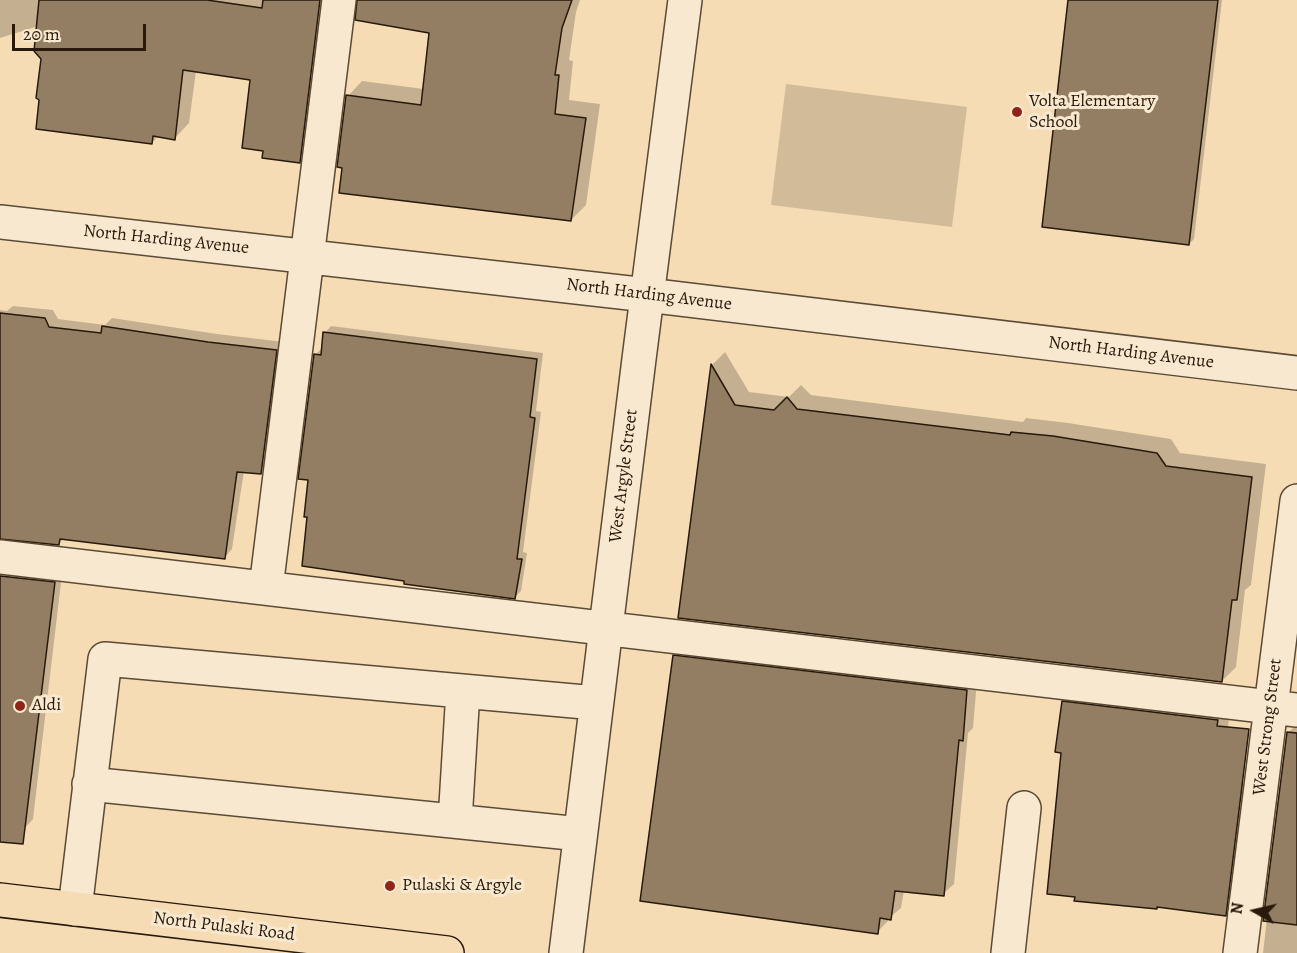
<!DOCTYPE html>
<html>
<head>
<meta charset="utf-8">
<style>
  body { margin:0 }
  #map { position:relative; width:1297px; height:953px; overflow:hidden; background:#f5dcb5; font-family:Alegreya,serif }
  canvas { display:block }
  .north { position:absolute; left:1225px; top:881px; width:60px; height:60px; -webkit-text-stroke:4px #f8e8cf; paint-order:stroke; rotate:278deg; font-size:16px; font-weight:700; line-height:24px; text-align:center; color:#28190a }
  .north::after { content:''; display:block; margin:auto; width:21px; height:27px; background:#28190a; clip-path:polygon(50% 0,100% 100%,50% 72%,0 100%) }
  .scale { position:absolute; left:12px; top:24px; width:134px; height:27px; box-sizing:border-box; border:3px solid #28190a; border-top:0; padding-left:8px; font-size:18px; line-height:21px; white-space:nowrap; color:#28190a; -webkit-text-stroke:4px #f8e8cf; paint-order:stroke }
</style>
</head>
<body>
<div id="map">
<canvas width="1297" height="953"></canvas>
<div class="north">N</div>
<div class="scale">20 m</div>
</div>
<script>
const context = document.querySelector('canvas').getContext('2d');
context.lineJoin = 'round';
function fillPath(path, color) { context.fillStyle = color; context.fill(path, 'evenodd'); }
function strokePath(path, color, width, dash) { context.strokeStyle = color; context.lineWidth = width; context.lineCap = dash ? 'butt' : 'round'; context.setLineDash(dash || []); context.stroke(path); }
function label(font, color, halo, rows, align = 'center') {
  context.font = font + ' Alegreya,serif'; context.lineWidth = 6; context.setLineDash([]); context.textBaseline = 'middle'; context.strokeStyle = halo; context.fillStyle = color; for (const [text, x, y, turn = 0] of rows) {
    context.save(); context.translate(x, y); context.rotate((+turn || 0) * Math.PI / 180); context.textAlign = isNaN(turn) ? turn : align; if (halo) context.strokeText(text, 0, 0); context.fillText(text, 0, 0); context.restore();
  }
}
fillPath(new Path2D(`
  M786,84L967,107L952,227L771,205Z`), '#d2bb98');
fillPath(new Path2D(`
  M0,0H332L314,146L299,161L252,78L196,71L189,123L175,138L158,136L152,143L48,23L0,38Z
  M359,0H580L576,12L569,60L573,61L569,100L600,104L586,205L571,220L348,96L362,81L424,89L430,31Z
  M1070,0H1222L1194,239L1189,244Z
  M13,306L53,310L58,319L105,325L112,318L217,334L284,342L269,465L261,473L244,471L232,549L224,558L64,538L58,544L0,537V310L7,311Z
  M331,326L543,353L536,411L541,412L523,552L527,553L521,591L515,597L406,580L309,516L315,355L322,348L325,333Z
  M725,352L749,392L789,397L801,385L811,395L1023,422L1026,418L1068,423L1171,439L1180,453L1266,464L1251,585L1245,590L1236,667L1222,681L679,617L712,365Z
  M0,565L62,574L33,819L25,828L0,825Z
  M686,645L977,680L973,728L968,733L954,884L943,894L904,890L901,908L889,918L888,921L877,932L675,656Z
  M1072,694L1225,712L1224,718L1229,719L1221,782L1248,786L1233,907L1225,915L1062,751L1064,702Z
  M1297,724V953H1263L1288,733Z`), '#0003');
const building = new Path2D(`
  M39,0H207L262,8L263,0H320L300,163L262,158L263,151L242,148L250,80L183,70L175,140L153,136L152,144L36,129L39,100L36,98L41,59L34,51Z
  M357,0H572L562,28L555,75H559L555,114L586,118L571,221L339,193L342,168L337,167L346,95L421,105L429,33L355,20Z
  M1068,0H1218L1189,245L1042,227Z
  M0,313L45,318L49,327L101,333L102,326L208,342L277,350L261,474L237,472L225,559L60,539L59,545L0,539Z
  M323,332L537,359L530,417L535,418L517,559H522L515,599L404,584V581L302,566L307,517H304L308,480L298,479L314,354L321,355Z
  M711,364L735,405L774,410L787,397L797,409L1010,435L1011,432L1053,436L1157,453L1166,466L1252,477L1237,600H1232L1222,682L678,618Z
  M0,576L55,582L23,844L0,842Z
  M673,655L967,690L963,741L959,740L944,896L895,891L891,920L880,918L878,934L640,901Z
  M1062,701L1218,720L1217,726L1249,729L1226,916L1157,907V909L1074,901L1075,897L1047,894L1061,753L1055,752Z
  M1287,732L1297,733V925L1263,921Z`);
fillPath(building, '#937e63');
strokePath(building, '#28190a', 1.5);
const minor = new Path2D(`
  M0,222L647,295L1297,373
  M0,557L1297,710
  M266,588L339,0
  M89,784L580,834
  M455,821L463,691
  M75,909L105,659L596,703
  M566,953L639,359L685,0
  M1008,953L1024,808
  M1240,953L1297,501`);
const major = new Path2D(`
  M0,900L447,953`);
strokePath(minor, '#5b4a35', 36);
strokePath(major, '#28190a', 36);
strokePath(minor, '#f8e8cf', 33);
strokePath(major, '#f5dcb5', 33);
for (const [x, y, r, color] of [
  [1017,112,6,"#8f2418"],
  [20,706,6,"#8f2418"],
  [390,886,6,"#8f2418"]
]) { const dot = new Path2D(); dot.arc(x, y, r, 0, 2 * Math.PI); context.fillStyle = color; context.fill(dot); strokePath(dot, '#f8e8cf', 2); }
label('18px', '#28190a', '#f8e8cf', [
  ["Volta Elementary",1029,102],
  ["School",1029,123],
  ["Aldi",32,706],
  ["Pulaski & Argyle",402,886]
], 'left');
label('18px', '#28190a', '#f8e8cf', [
  ["North Harding Avenue",166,240,6],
  ["North Harding Avenue",649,295,7],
  ["North Harding Avenue",1131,353,7],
  ["West Argyle Street",624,476,-83],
  ["West Strong Street",1268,727,-83],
  ["North Pulaski Road",224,927,7]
]);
</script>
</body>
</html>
